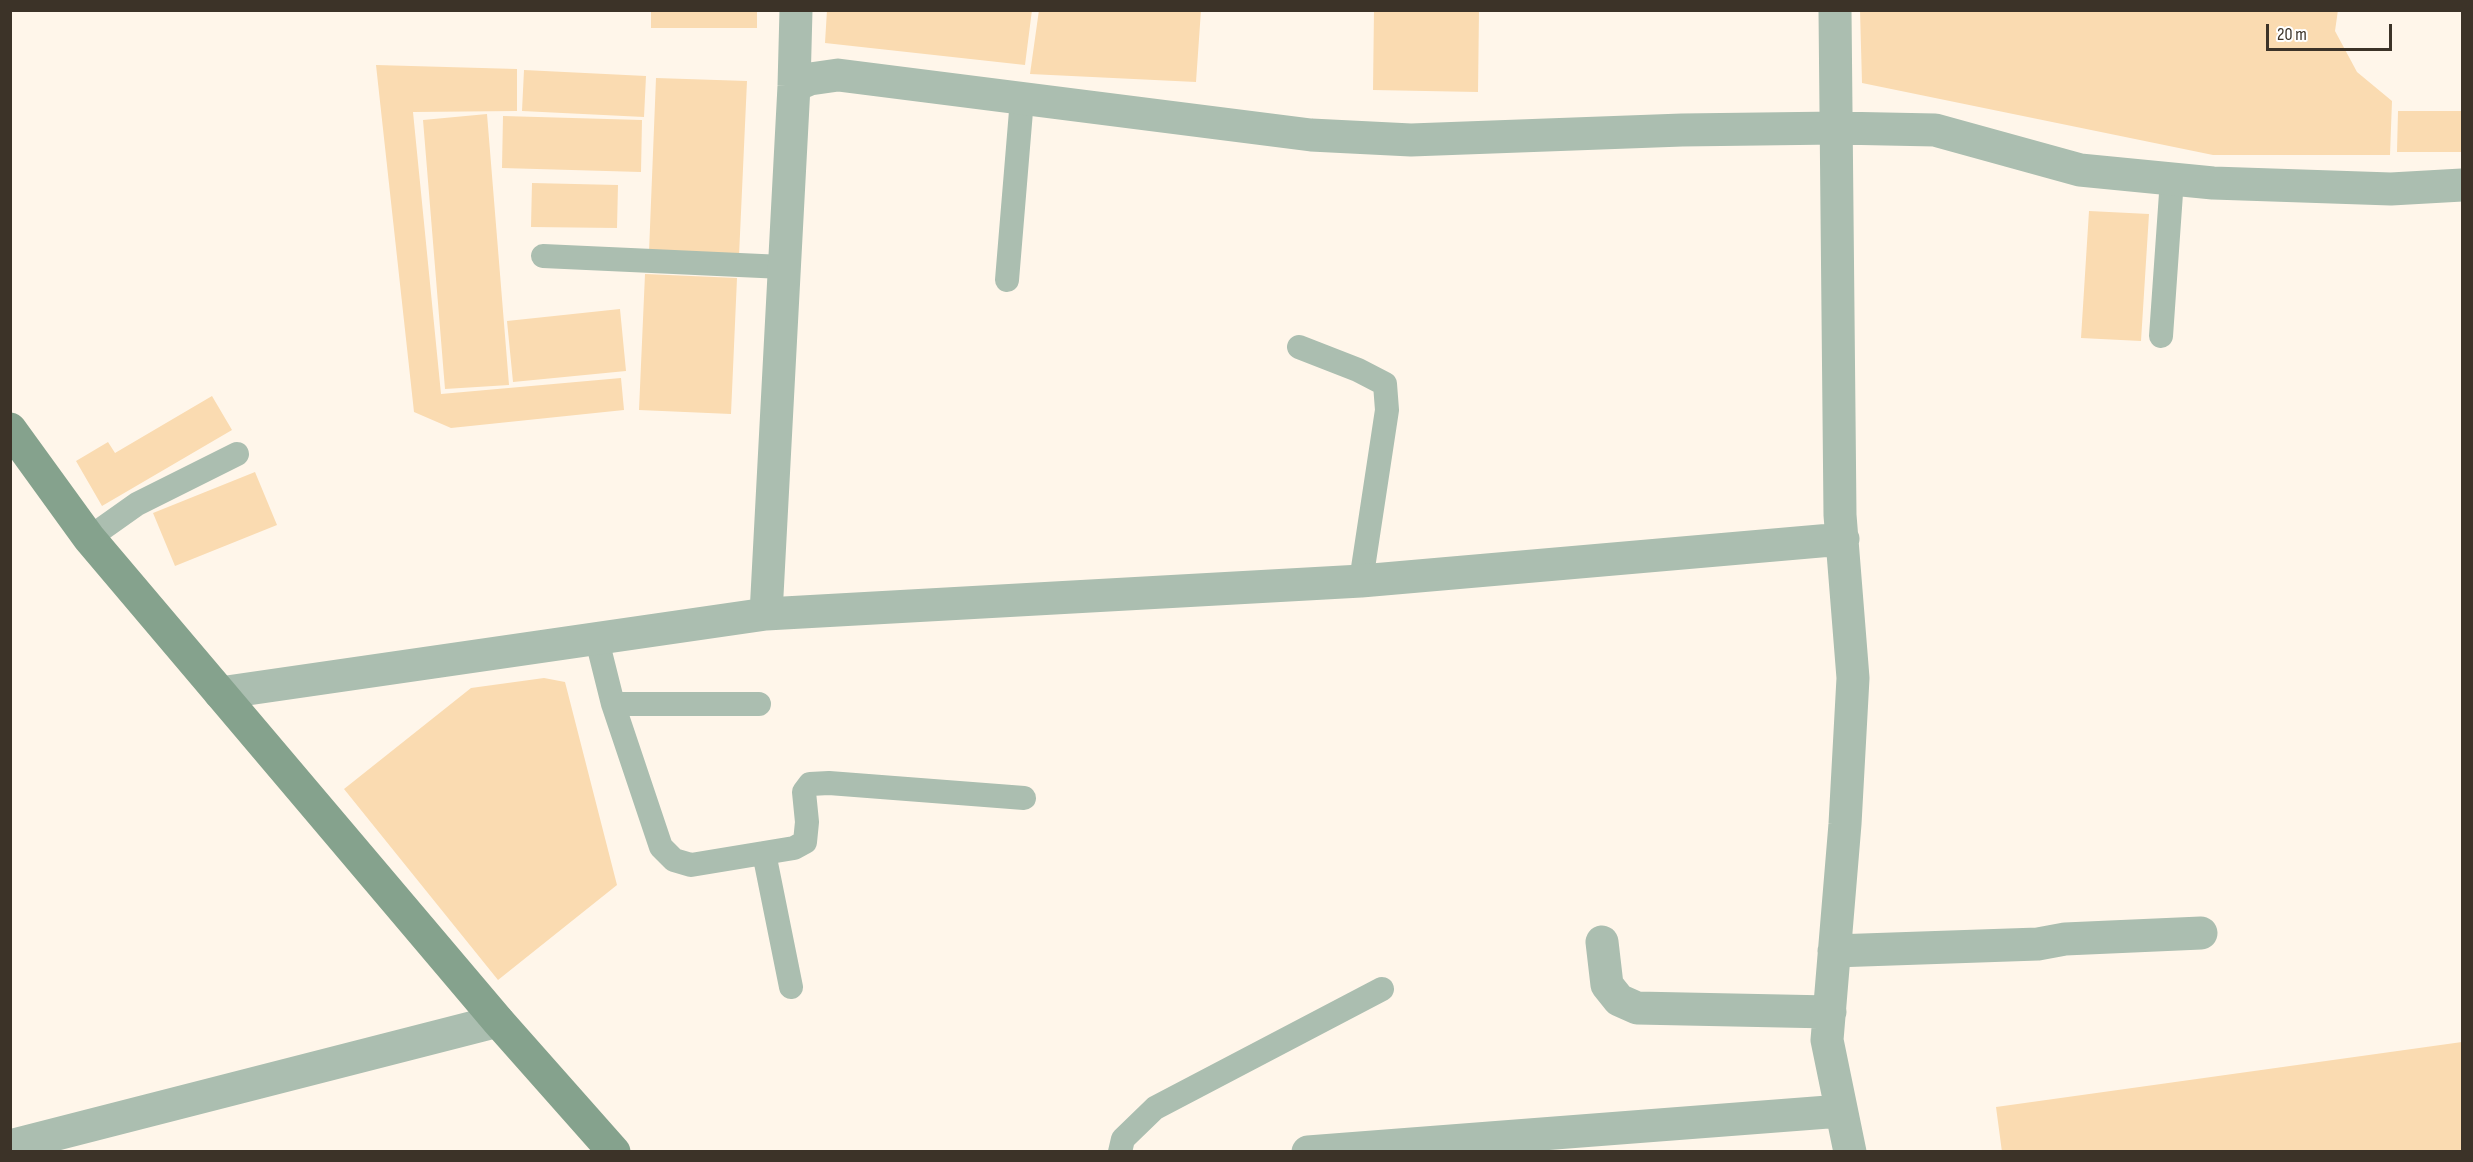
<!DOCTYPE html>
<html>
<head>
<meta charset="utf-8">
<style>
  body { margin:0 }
  #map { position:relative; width:2473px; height:1162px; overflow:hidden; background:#fff6ea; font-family:"Sofia Sans Condensed",sans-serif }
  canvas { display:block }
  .frame { position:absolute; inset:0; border:12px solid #3c3328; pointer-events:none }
  .scale { position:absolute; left:2266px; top:24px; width:126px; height:27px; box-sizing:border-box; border:3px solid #3c3328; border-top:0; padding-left:8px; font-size:18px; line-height:21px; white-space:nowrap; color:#3c3328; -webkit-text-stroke:4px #fff; paint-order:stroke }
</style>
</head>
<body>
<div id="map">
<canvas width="2473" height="1162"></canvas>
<div class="frame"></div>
<div class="scale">20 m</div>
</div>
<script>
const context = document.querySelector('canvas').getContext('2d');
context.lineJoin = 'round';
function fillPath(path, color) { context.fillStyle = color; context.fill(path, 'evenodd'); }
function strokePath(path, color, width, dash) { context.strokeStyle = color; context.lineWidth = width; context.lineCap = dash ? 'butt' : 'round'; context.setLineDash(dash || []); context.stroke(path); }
fillPath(new Path2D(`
  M651,10H757V28H651Z
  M827,10H1032L1025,65L825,43Z
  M1039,10H1201L1196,82L1030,74Z
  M1374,10H1479L1478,92L1373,90Z
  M1860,10H2338L2335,31L2357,72L2392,101L2390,155H2213L1862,83Z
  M376,65L517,69V111L413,112L441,394L621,378L624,410L451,428L414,412Z
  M524,70L646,76L644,117L522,111Z
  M656,78L747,81L739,256L649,252Z
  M2398,111H2462V152H2397Z
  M487,114L509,385L445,389L423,120Z
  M503,116L642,120L641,172L502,168Z
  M532,183L618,185L617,228L531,227Z
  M2089,211L2149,214L2141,341L2081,338Z
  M645,274L737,278L731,414L639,410Z
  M620,309L626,371L513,382L507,321Z
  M212,396L232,430L102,506L76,461L108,442L115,453Z
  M255,472L277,525L175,566L153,513Z
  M544,678L565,682L617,885L498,980L344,789L471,688Z
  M2462,1042V1152H2002L1996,1107Z`), '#fadbb1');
strokePath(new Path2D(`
  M543,256L783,267
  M1007,280L1022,99
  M2161,336L2172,179
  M1299,347L1358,370L1385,384L1387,410L1361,581
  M89,538L137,504L237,454
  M597,640L613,704L661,847L674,860L691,865L794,848L805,842L807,822L804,792L810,784L829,783L1024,798
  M613,704H759
  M764,853L791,987
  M1120,1152L1123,1139L1155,1108L1382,989`), '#abbeb0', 24);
strokePath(new Path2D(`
  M1835,10L1840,515L1853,678L1845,824L1827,1040L1850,1152
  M794,86L810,79L838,75L1311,135L1411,140L1682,130L1837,128L1935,130L2080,170L2213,183L2391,189L2462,185
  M766,614L794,86L796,10
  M220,693L766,614L1361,581L1843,539
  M1602,942L1607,985L1619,1000L1637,1008L1830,1012
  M1834,951L2038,944L2065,939L2201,933
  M10,1146L498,1021
  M1308,1152L1841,1111`), '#abbeb0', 33);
strokePath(new Path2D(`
  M10,429L89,538L498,1021L614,1152`), '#85a28d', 33);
</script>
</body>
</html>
